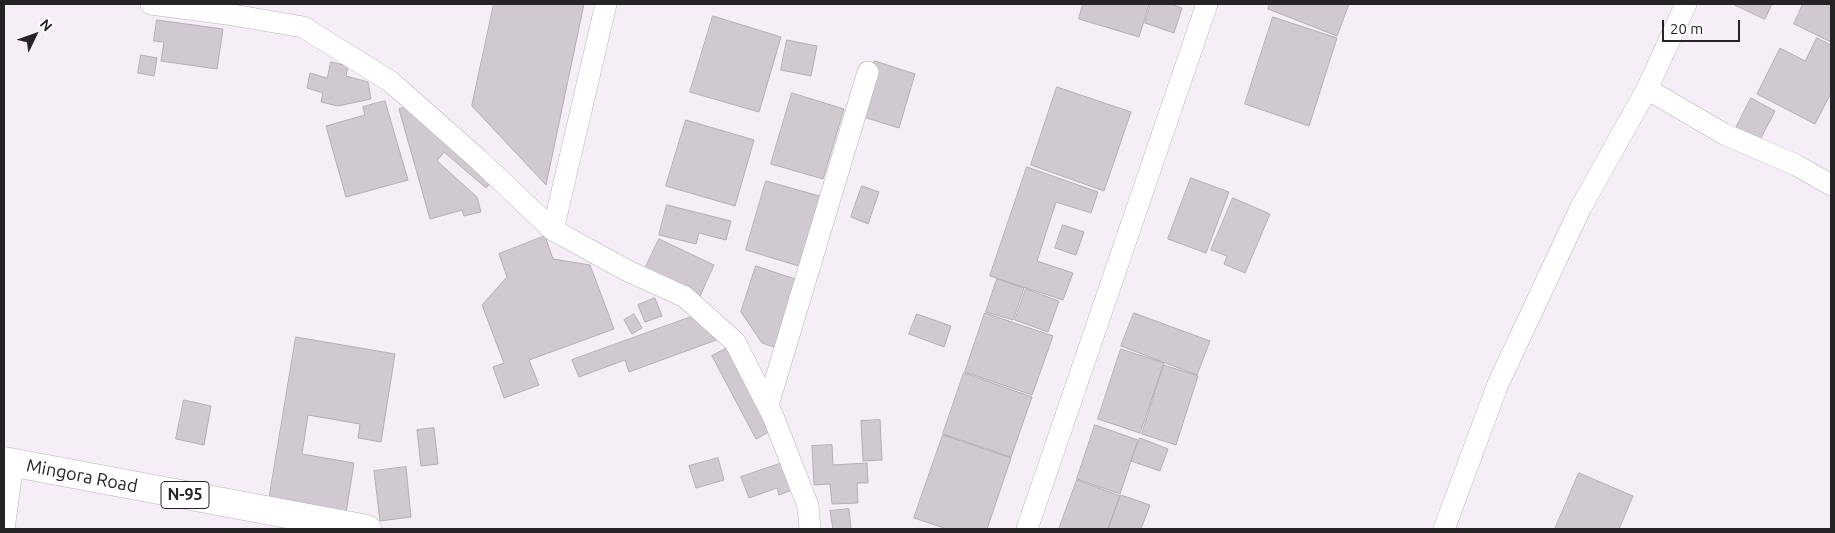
<!DOCTYPE html>
<html>
<head>
<meta charset="utf-8">
<style>
  body { margin:0 }
  #map { position:relative; width:1835px; height:533px; overflow:hidden; background:#f5eef6; font-family:Ubuntu,sans-serif }
  canvas { display:block }
  .frame { position:absolute; inset:0; border:5px solid #262326; pointer-events:none }
  .north { position:absolute; left:10px; top:10px; width:50px; height:50px; -webkit-text-stroke:4px #fffeff; paint-order:stroke; rotate:48deg; font-size:14px; font-weight:700; line-height:20px; text-align:center; color:#262326 }
  .north::after { content:''; display:block; margin:auto; width:18px; height:22px; background:#262326; clip-path:polygon(50% 0,100% 100%,50% 72%,0 100%) }
  .scale { position:absolute; left:1662px; top:20px; width:78px; height:22px; box-sizing:border-box; border:2px solid #262326; border-top:0; padding-left:6px; font-size:15px; line-height:18px; white-space:nowrap; color:#262326; -webkit-text-stroke:4px #fffeff; paint-order:stroke }
</style>
</head>
<body>
<div id="map">
<canvas width="1835" height="533"></canvas>
<div class="frame"></div>
<div class="north">N</div>
<div class="scale">20 m</div>
</div>
<script>
const context = document.querySelector('canvas').getContext('2d');
context.lineJoin = 'round';
function fillPath(path, color) { context.fillStyle = color; context.fill(path, 'evenodd'); }
function strokePath(path, color, width, dash) { context.strokeStyle = color; context.lineWidth = width; context.lineCap = dash ? 'butt' : 'round'; context.setLineDash(dash || []); context.stroke(path); }
function label(font, color, halo, rows, align = 'center') {
  context.font = font + ' Ubuntu,sans-serif'; context.lineWidth = 5; context.setLineDash([]); context.textBaseline = 'middle'; context.strokeStyle = halo; context.fillStyle = color; for (const [text, x, y, turn = 0] of rows) {
    context.save(); context.translate(x, y); context.rotate((+turn || 0) * Math.PI / 180); context.textAlign = isNaN(turn) ? turn : align; if (halo) context.strokeText(text, 0, 0); context.fillText(text, 0, 0); context.restore();
  }
}
const building = new Path2D(`
  M494,4H584L546,185L472,106Z
  M1083,4H1149L1139,37L1079,19Z
  M1151,4H1171L1182,8L1174,33L1145,23Z
  M1270,4H1349L1337,36L1268,9Z
  M1733,4H1772L1765,19Z
  M1803,4H1831V42L1794,24Z
  M713,16L781,37L759,112L690,92Z
  M1273,17L1337,38L1309,126L1245,104Z
  M157,20L223,29L217,69L161,61L164,42L154,41Z
  M1817,38L1831,45V93L1815,124L1757,94L1780,48L1805,61Z
  M787,40L817,46L811,76L781,70Z
  M141,55L157,58L154,76L138,73Z
  M875,61L915,74L899,128L860,116Z
  M331,62L348,66L346,76L368,82L371,99L338,106L321,102L323,93L307,88L310,73L327,78Z
  M1057,87L1131,112L1104,191L1031,165Z
  M792,93L844,109L823,179L771,164Z
  M1751,98L1775,111L1760,140L1736,128Z
  M385,101L408,180L346,197L326,126L365,115L363,107Z
  M410,106L494,179L486,188L444,152L437,161L477,197L481,212L464,216L462,210L430,219L399,109Z
  M686,120L754,140L735,206L666,186Z
  M1027,167L1098,192L1091,213L1056,202L1037,261L1073,273L1063,300L990,276Z
  M1191,178L1229,192L1206,253L1168,239Z
  M766,181L823,197L802,267L746,250Z
  M862,186L879,192L868,224L851,217Z
  M1233,198L1270,214L1245,273L1224,264L1227,256L1211,250Z
  M667,205L731,221L726,240L699,233L696,244L659,235Z
  M1063,225L1084,232L1076,255L1055,248Z
  M545,236L553,259L590,265L614,329L529,360L539,385L504,398L493,367L504,363L482,305L507,277L499,254Z
  M659,239L714,265L700,296L645,269Z
  M756,266L801,281L779,349L762,343L741,312Z
  M997,279L1024,288L1013,320L986,312Z
  M1026,289L1059,301L1048,332L1015,320Z
  M655,298L662,316L645,322L638,305Z
  M985,313L1053,336L1032,395L965,372Z
  M1134,313L1210,341L1197,375L1121,346Z
  M634,314L642,328L632,334L624,320Z
  M917,314L951,326L944,347L909,334Z
  M691,317L719,339L629,372L625,360L579,377L572,360Z
  M296,337L395,354L381,442L358,438L360,424L308,415L302,454L354,463L346,513L269,500Z
  M727,348L771,431L756,439L712,356Z
  M1121,349L1164,363L1140,433L1098,419Z
  M1164,365L1198,376L1176,445L1142,434Z
  M964,373L1032,397L1011,457L943,434Z
  M184,400L211,406L204,445L176,439Z
  M880,420L882,460L863,461L861,421Z
  M1095,425L1138,440L1120,494L1077,479Z
  M434,428L438,464L421,466L417,430Z
  M943,435L1011,458L987,529H947L914,518Z
  M1140,438L1168,449L1160,471L1131,461Z
  M832,445L833,465L867,463L868,483H857L858,503L832,504L830,484L814,485L812,446Z
  M718,458L724,480L696,488L689,466Z
  M782,463L792,490L779,495L777,488L749,498L741,477Z
  M406,467L411,517L380,521L374,471Z
  M1579,473L1633,496L1619,529H1555Z
  M1077,480L1120,496L1108,529H1059Z
  M1121,495L1150,505L1141,529H1108Z
  M849,509L851,529H833L830,511Z`);
fillPath(building, '#d0c9d0');
strokePath(building, '#b4adb4', 1);
const minor = new Path2D(`
  M151,4L227,14L303,27L391,82L478,159L553,230L628,271L685,297L735,342L773,416L808,506L810,529
  M1647,89L1724,134L1796,165L1831,185
  M553,230L606,4
  M768,405L868,72
  M4,529L13,463
  M1027,529L1207,4
  M1444,529L1498,384L1581,207L1647,89L1686,4`);
const trunk = new Path2D(`
  M4,461L367,529`);
strokePath(minor, '#b7b1b8', 22);
strokePath(trunk, '#b7b1b8', 29);
strokePath(minor, '#fff', 21);
strokePath(trunk, '#fff', 28);
for (const [x, y, w] of [
  [185,495,48]
]) { const box = new Path2D(); box.roundRect(x - w / 2, y - 13.5, w, 27, 4); context.fillStyle = '#fffeff'; context.fill(box); strokePath(box, '#262326', 1); }
label('bold 16px', '#262326', null, [
  ["N-95",185,495]
]);
label('18px', '#262326', '#fffeff', [
  ["Mingora Road",82,476,11]
]);
</script>
</body>
</html>
